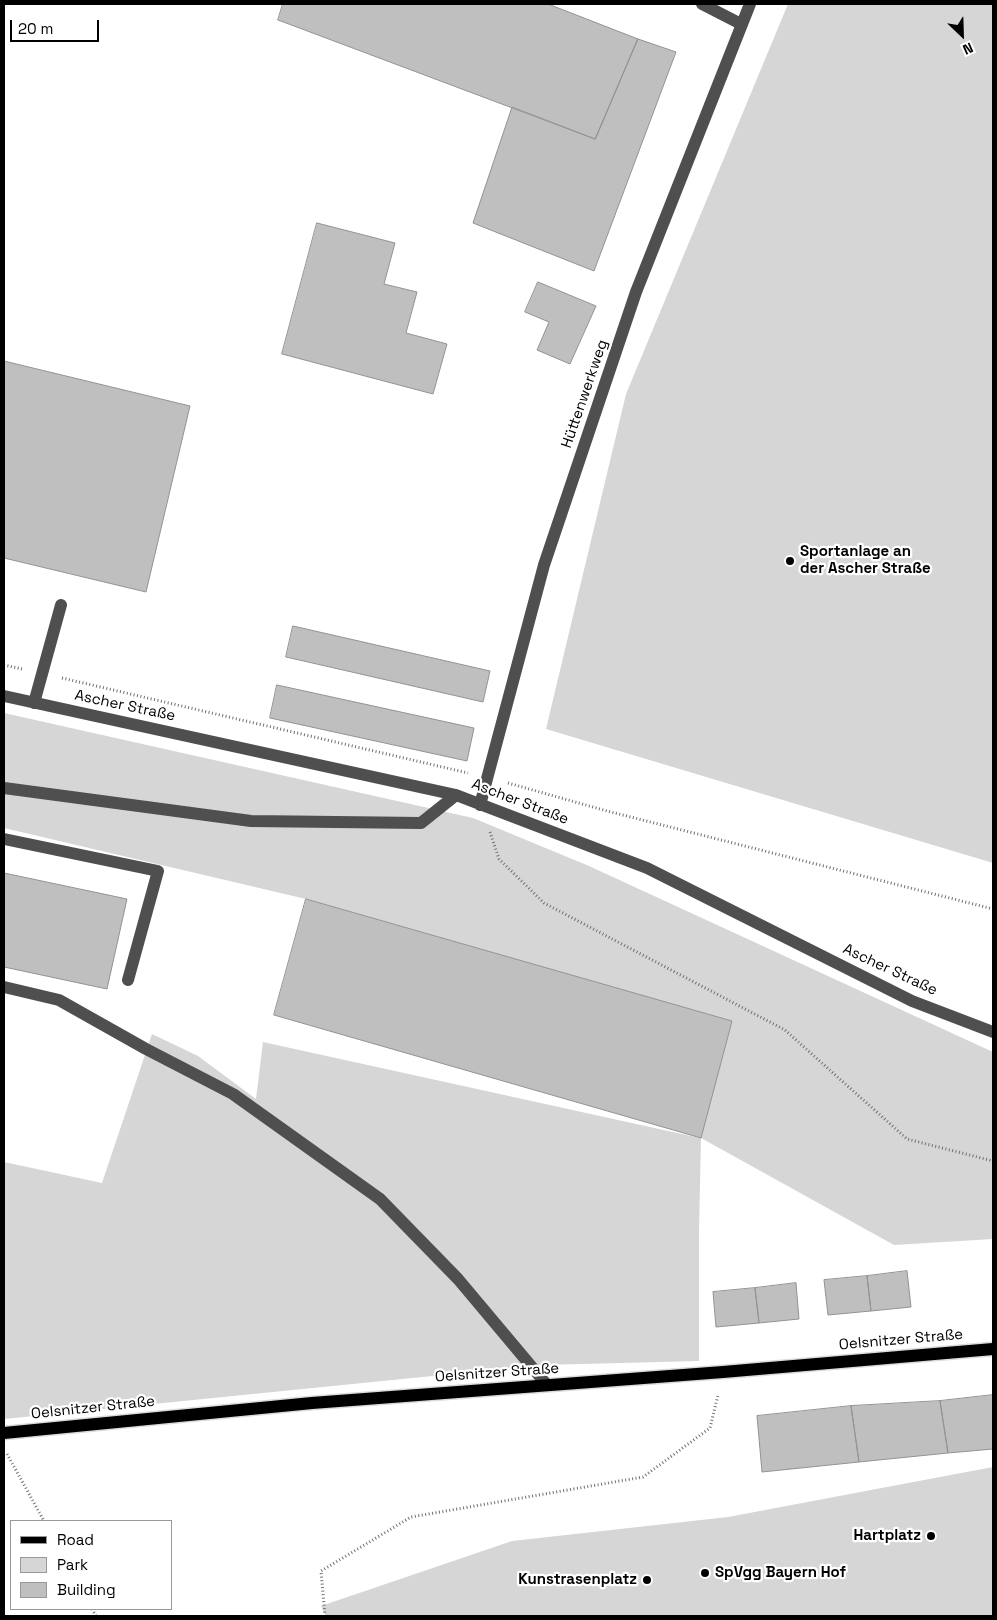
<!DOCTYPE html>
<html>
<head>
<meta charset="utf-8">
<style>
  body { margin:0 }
  #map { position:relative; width:997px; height:1620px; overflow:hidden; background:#fff; font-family:"Space Grotesk",sans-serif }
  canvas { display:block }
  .frame { position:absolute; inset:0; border:5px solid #000; pointer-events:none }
  .legend { position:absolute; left:10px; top:1520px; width:162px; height:90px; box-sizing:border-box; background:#fff; border:1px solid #999; margin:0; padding:6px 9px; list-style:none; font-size:15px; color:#000 }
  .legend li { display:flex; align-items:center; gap:10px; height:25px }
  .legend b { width:25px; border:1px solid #999 }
  .north { position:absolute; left:937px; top:10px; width:50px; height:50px; -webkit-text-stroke:4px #fff; paint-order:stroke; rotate:156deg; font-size:14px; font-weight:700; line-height:20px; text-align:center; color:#000 }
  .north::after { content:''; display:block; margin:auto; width:18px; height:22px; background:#000; clip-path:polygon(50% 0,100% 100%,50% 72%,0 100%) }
  .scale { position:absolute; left:10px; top:20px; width:89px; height:22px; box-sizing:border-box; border:2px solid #000; border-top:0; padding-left:6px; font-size:15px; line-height:18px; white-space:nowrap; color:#000; -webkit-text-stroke:4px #fff; paint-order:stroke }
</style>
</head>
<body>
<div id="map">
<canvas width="997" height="1620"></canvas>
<div class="frame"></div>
<ul class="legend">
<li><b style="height:6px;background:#000"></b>Road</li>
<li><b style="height:14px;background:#d6d6d6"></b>Park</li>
<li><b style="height:14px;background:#bfbfbf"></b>Building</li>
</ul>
<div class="north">N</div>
<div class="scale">20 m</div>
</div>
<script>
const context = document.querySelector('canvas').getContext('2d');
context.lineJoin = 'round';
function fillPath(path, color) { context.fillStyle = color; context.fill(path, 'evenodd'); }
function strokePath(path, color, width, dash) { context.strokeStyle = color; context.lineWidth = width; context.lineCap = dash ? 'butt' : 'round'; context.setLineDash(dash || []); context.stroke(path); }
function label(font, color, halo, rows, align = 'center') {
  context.font = font + ' "Space Grotesk",sans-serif'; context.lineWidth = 4.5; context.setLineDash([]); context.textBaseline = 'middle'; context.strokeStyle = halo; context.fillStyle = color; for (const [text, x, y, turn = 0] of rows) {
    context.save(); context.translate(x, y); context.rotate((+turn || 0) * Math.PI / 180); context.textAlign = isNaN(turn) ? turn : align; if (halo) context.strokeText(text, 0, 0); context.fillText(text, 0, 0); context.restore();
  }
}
fillPath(new Path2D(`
  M788,4H993V863L546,729L626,394Z
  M4,713L473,818L589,866L993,1052V1239L894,1245L701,1138L699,1231V1361L542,1365L4,1419V1162L102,1183L152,1034L198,1056L256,1099L263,1042L700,1138L731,1021L306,899L4,828Z
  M993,1467V1616H326L321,1606L512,1541L728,1517Z`), '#d6d6d6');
const building = new Path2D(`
  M283,4H548L638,39L595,139L278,20Z
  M638,39L676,52L594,271L473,223L512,107L595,139Z
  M317,223L395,243L384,284L417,292L406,333L447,344L433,394L282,354Z
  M538,282L596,306L570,364L537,350L549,322L525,312Z
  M4,361L190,406L146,592L4,558Z
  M293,626L490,671L483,702L286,657Z
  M277,685L474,728L467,761L270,718Z
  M4,873L127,899L107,989L4,967Z
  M306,899L732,1021L701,1138L274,1015Z
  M907,1271L911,1307L871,1311L867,1276Z
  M867,1276L871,1311L828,1315L824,1280Z
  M796,1283L799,1319L759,1323L755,1288Z
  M755,1288L759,1323L716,1327L713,1292Z
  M993,1395V1449L948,1453L940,1401Z
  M940,1401L948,1453L859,1462L851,1406Z
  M851,1406L859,1462L762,1472L757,1416Z`);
fillPath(building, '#bfbfbf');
strokePath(building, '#939393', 1);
const major = new Path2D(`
  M4,1433L312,1403L723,1372L993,1349`);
strokePath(major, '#dbdbdb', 15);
strokePath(new Path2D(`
  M4,665L22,669
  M62,678L468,773
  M508,783L607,811L993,909
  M490,832L499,859L544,903L785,1030L907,1139L993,1161
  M7,1454L44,1521
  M92,1609L96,1616
  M325,1616L321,1571L411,1517L643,1477L710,1428L718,1395`), '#717171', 3, [1, 2.5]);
strokePath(new Path2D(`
  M702,4L741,24
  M4,696L456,795L647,868L912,1001L993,1032
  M34,703L61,605
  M4,788L251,821L421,823L456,795
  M480,805L544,565L636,292L750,4
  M4,839L158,871L128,980
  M4,987L59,1000L146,1049L233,1094L380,1199L458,1279L547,1385`), '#4f4f4f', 12);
strokePath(major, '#000', 12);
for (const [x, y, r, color] of [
  [790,561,5,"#000"],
  [931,1536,5,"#000"],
  [705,1573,5,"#000"],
  [647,1580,5,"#000"]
]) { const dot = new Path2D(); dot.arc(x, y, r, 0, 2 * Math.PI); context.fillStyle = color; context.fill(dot); strokePath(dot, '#fff', 2); }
label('15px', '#000', '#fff', [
  ["Hüttenwerkweg",585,394,-71],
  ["Ascher Straße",125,706,12],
  ["Ascher Straße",520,802,21],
  ["Ascher Straße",890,970,25],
  ["Oelsnitzer Straße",901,1340,-5],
  ["Oelsnitzer Straße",497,1373,-4],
  ["Oelsnitzer Straße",93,1408,-6]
]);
label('bold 15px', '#000', '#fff', [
  ["Sportanlage an",800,552],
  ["der Ascher Straße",800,569],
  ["Hartplatz",921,1536,"right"],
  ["SpVgg Bayern Hof",715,1573],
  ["Kunstrasenplatz",637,1580,"right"]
], 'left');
</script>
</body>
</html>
